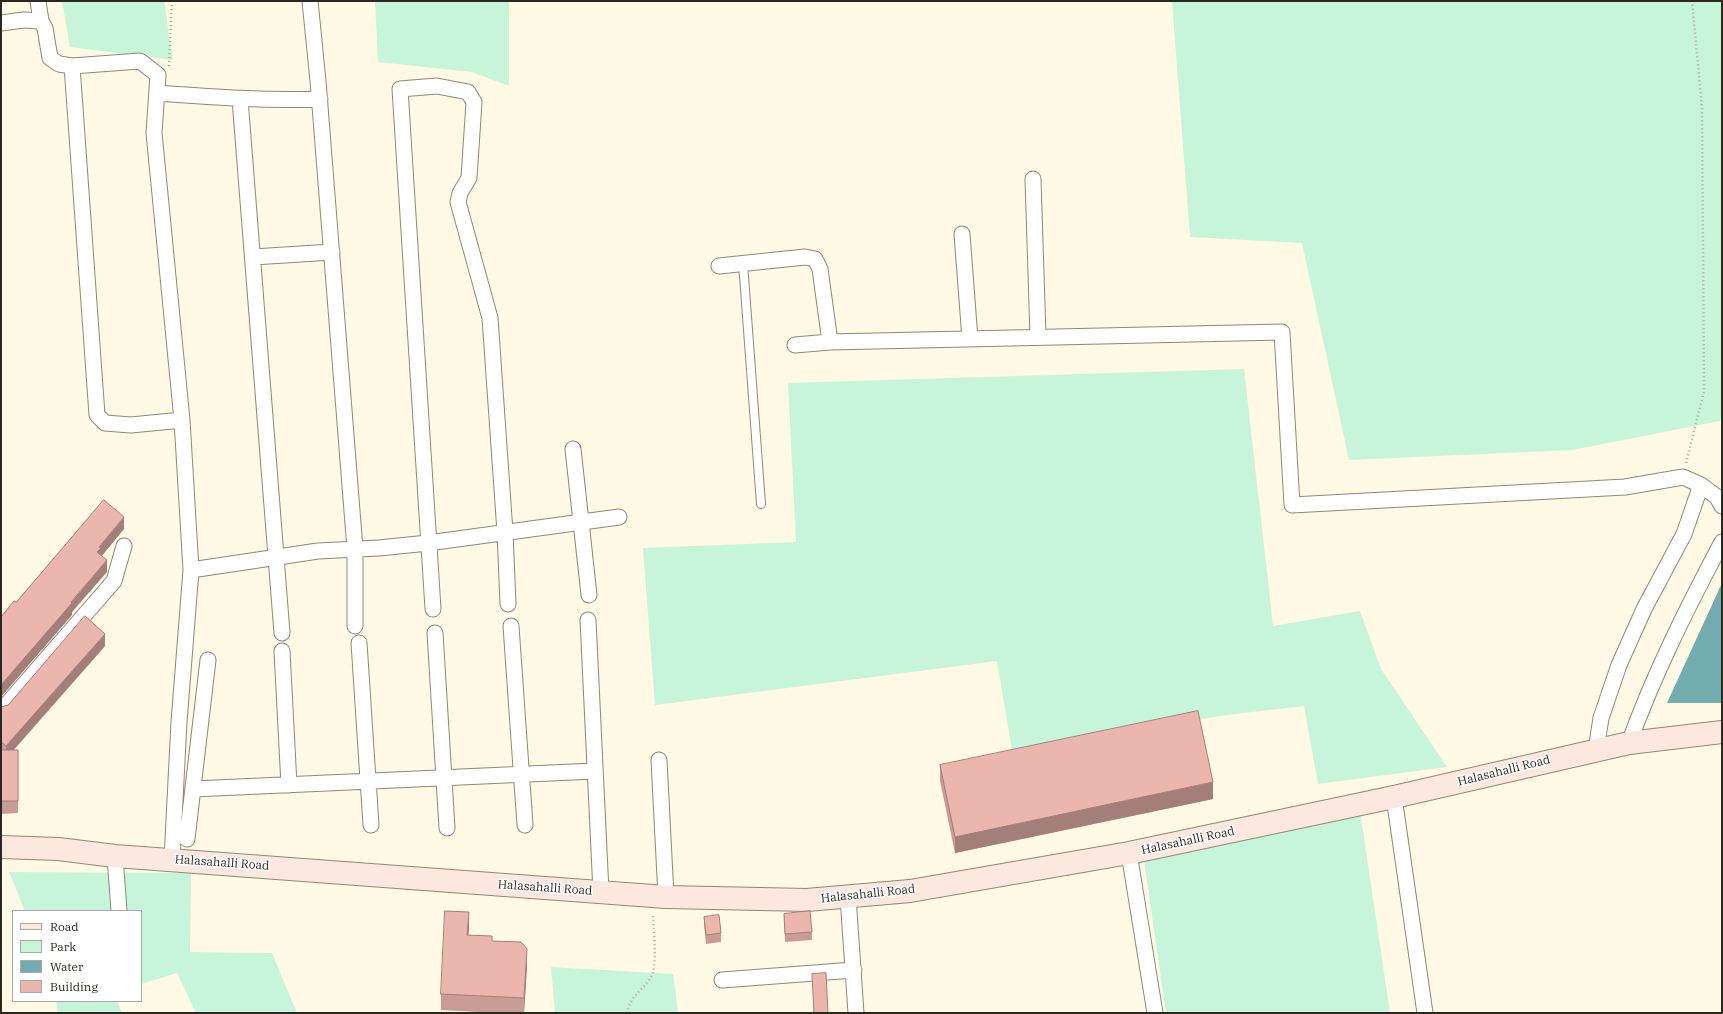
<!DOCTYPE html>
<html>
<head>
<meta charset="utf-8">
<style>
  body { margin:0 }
  #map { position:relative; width:1723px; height:1014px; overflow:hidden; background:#fff9e5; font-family:"IBM Plex Serif",serif }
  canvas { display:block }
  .frame { position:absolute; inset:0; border:2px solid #2b2821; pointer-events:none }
  .legend { position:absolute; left:12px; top:910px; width:130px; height:92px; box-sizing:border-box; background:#fff; border:1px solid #aaa9a6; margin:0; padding:5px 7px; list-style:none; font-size:12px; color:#2b2821 }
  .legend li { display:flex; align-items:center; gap:8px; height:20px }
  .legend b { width:20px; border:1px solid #aaa9a6 }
</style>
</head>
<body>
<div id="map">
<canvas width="1723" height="1014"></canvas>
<div class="frame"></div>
<ul class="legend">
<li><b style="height:5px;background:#fde8df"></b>Road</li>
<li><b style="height:11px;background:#c7f5d9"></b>Park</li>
<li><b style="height:11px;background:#71acaf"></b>Water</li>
<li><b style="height:11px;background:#eab6ae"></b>Building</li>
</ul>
</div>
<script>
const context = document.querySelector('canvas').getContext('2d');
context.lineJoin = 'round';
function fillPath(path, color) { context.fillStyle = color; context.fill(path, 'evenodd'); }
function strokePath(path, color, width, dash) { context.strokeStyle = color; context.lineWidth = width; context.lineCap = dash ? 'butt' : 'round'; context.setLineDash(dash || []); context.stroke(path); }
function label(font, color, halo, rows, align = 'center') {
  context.font = font + ' "IBM Plex Serif",serif'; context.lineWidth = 3; context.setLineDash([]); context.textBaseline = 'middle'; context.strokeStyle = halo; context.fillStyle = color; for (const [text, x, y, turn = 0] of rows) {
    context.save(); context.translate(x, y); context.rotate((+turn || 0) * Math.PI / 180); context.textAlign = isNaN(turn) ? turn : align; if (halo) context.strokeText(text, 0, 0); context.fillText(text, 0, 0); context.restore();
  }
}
fillPath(new Path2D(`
  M62,1H164L173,60L70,47Z
  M375,1H509V86L472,72L378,62Z
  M1172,1H1722V411L1720,421L1572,450L1349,460L1302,243L1190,237Z
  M1244,369L1273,626L1360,611L1381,669L1447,767L1318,784L1304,706L1226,715L1012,750L997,661L655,705L643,548L796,542L788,383Z
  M1360,811L1390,1013H1166L1143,854Z
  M9,872L191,873L190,952L272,953L297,1013H196L177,973L141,984V911H25Z
  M551,967L673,974L678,1013H555Z
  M56,1001H117L122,1013H58Z`), '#c7f5d9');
fillPath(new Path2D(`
  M1722,583V703H1667Z`), '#71acaf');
const lane = new Path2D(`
  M743,263L761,504`);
const street = new Path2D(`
  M38,1L41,21
  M310,1L318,81L355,549V626
  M1,23L24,20L41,21L45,28L50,58L59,64L72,66L140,61L158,75L154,133L182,420L191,570L179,722L172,859
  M72,66L97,415L105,423L131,425L182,420
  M157,93C212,97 265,101 320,99
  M240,99L282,633
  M1033,179L1038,337
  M962,234L970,339
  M253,257L332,252
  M719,266L805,257L815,259L820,269L830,342
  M795,345L830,342L1282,332L1292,505L1625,487L1683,477L1701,485L1717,497L1722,506
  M573,449L589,595
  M191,570L318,551L379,548L428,543L619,517
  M433,609L400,89L437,86L468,92L474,102L469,178L460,193L458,202L490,318L505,532L508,604
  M588,620L601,892
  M511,626L525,825
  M435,633L447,828
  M359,643L371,825
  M282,651L289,785
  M1,711L114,581L124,546
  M1629,743C1654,674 1687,608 1722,542
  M1596,750L1601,718L1619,665L1644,609L1684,534L1701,485
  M659,760L666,897
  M193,789L595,771
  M1394,797L1425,1013
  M187,839L208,660
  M1129,853L1155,1013
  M115,856L119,911
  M848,897L856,1013
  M722,980L854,970`);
const secondary = new Path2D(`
  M1,847L58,849L115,856L666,897L807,900L910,891L1129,853L1394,797L1629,743L1722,732`);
strokePath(lane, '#8e8977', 10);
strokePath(street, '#8e8977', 17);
strokePath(secondary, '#8e8977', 24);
strokePath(new Path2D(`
  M169,66L172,1
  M1686,463L1704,391L1702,108L1692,1
  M627,1013C630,996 643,990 651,977C658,965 653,929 653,914`), '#b1ad9d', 2.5, [1, 3]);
strokePath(lane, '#fff', 8);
strokePath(street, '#fff', 15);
strokePath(secondary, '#fde8df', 22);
fillPath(new Path2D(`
  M105,646L14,750H18V813L1,814V707L8,705Z
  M940,765L1213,799L955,853L940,781Z
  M784,914L812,932V940L785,942Z
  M704,917L721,933V942L706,944L704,925Z
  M469,928L468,935L492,941L527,966L524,1013H497L441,1010V994Z`), '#c99d96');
fillPath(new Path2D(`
  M124,517V529L101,557L97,552L99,547Z
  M107,560V572L72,612V615L1,697V685Z
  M105,634V646L6,758V746Z
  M1213,782V799L955,853V837Z
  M469,912V928L467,952V935Z
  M527,949V966L524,1013V998Z`), '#a47f7a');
const building = new Path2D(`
  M104,500L124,517L99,547L101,548L97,552L107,560L71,602L72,603L1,685V617L14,601L16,602Z
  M85,616L105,634L6,746L1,742V707L8,705Z
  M1198,711L1213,782L955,837L940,765Z
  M1,750H18V801H1Z
  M445,911L469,912L467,935L492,936V941L521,942L527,949L524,998L441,994Z
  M810,911L812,932L785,934L784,914Z
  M719,915L721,933L706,935L704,917Z
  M826,973L828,1013H814L812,974Z`);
fillPath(building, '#eab6ae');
strokePath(building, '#a47f7a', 1);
label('12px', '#2b2821', '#fff', [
  ["Halasahalli Road",1504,771,-14],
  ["Halasahalli Road",1188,841,-12],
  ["Halasahalli Road",222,863,4],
  ["Halasahalli Road",545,888,4],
  ["Halasahalli Road",868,894,-6]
]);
</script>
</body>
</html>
